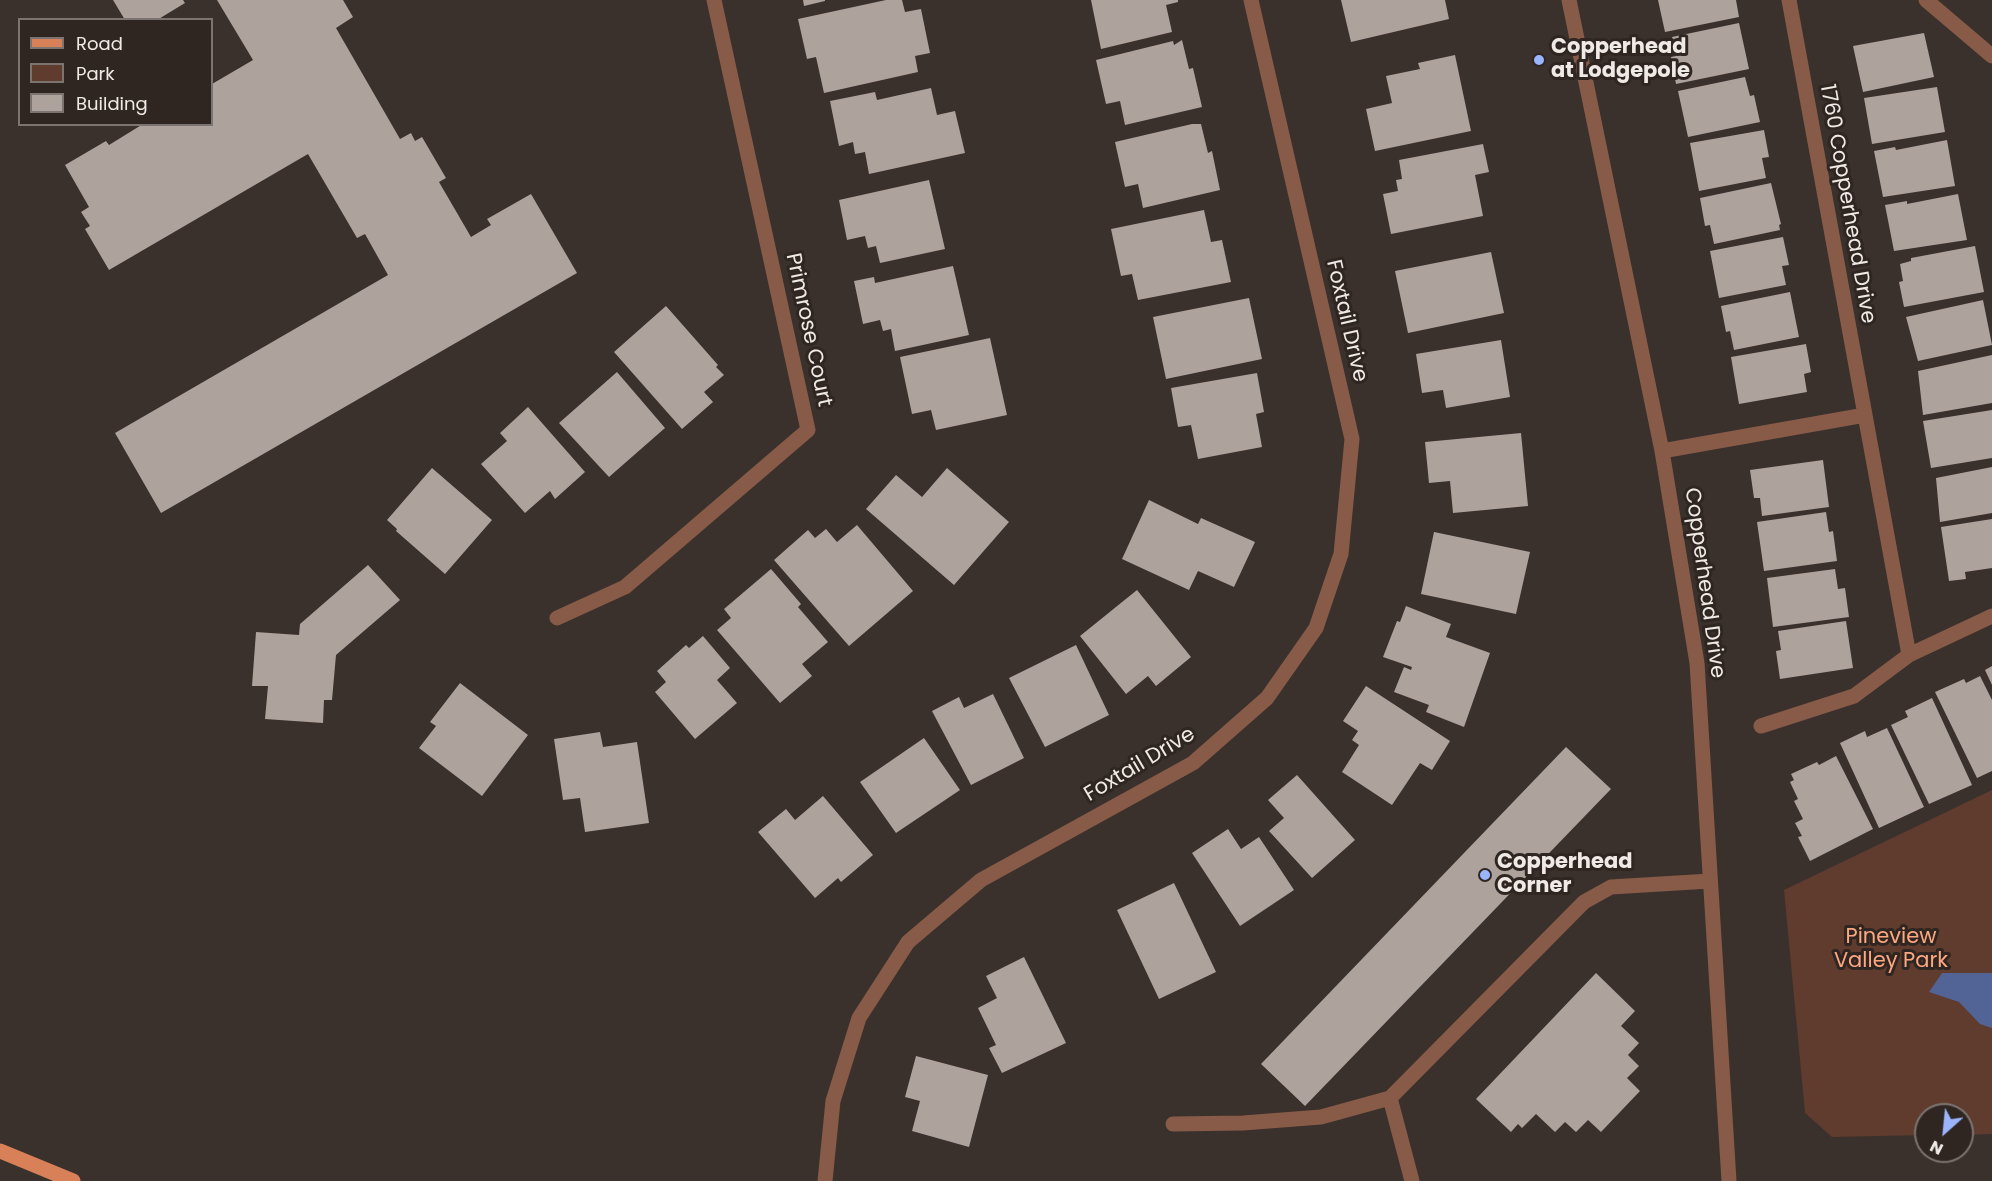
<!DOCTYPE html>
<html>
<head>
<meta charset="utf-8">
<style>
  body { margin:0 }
  #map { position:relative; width:1992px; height:1181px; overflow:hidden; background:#3a302c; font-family:Poppins,sans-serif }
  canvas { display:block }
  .legend { position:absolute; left:18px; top:18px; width:195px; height:108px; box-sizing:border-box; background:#2f2622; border:2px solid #7c7471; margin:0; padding:8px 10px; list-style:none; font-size:18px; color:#f0eae7 }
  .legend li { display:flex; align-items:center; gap:12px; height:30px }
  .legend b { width:30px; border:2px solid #7c7471 }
  .north { position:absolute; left:1914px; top:1103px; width:60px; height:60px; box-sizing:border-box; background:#2f2622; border:2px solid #7c7471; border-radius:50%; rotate:207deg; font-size:16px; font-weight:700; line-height:24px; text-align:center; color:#f0eae7 }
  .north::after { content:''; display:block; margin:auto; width:21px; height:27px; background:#9bb5fd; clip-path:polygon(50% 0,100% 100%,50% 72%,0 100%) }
</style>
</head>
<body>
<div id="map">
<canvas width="1992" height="1181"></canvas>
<ul class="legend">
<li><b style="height:8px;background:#d88058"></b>Road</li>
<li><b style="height:16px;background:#5f3c2d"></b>Park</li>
<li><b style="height:16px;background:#aea29d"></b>Building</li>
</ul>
<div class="north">N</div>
</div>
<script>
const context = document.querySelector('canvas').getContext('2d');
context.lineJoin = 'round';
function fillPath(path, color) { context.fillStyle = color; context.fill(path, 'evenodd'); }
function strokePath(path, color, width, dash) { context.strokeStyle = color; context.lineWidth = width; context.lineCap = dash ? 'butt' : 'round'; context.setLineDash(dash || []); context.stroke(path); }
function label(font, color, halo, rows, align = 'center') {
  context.font = font + ' Poppins,sans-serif'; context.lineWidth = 6; context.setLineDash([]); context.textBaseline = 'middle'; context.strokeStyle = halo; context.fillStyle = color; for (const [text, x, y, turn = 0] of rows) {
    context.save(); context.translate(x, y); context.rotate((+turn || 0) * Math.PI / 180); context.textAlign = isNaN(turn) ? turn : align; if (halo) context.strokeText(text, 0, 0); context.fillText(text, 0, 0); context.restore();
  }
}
fillPath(new Path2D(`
  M1992,790V1134L1962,1135V1115H1926V1135L1832,1137L1805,1113L1784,890Z`), '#5f3c2d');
fillPath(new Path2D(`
  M1942,973H1992V1028L1980,1024L1959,1002L1929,992Z`), '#526396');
fillPath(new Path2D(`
  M113,0H183L185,3L157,20H125Z
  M217,0H343L353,17L336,28L400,139L411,133L415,141L422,137L446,178L439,182L471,237L491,225L487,219L531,194L577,273L161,513L115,433L388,275L365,234L357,238L308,154L109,270L85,229L90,226L81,212L89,207L65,165L106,141L109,145L143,124H212V84L253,60Z
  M803,0H825V1L804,6Z
  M886,0H902L905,12L921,9L930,53L915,56L918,72L824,93L816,57L807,59L798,19Z
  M1091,0H1178V2L1166,5L1172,32L1101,49Z
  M1341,0H1445L1449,19L1351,42Z
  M1658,0H1736L1739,17L1665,32Z
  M1739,23L1749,69L1676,84L1671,57L1676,56L1672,37Z
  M1924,33L1934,77L1863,92L1853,46Z
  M1182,40L1189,69L1193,68L1202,107L1125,125L1120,101L1106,104L1096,60L1173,41L1174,45Z
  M1455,55L1471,131L1375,151L1366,109L1392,103L1386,76L1420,69L1418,63Z
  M1745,77L1750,96L1754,95L1760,122L1688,137L1678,91Z
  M1937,87L1945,132L1872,144L1864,98Z
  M931,88L937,115L955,111L965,153L869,174L865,152L855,154L853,142L839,146L830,101L875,92L877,100Z
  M1192,124H1201L1208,153L1212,151L1220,190L1143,208L1138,184L1125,187L1115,142Z
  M1764,130L1769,157L1762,158L1766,178L1699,191L1690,143Z
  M1947,140L1955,186L1883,197L1874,151L1895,147L1896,150Z
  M1483,144L1489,172L1475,175L1483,216L1391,234L1383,194L1398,191L1396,180L1402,179L1399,160Z
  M929,180L945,249L880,263L876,246L868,248L865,236L847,240L839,200Z
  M1771,183L1781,224L1779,225L1780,230L1714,244L1710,225L1705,226L1700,198Z
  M1958,194L1967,240L1894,251L1885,205L1907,201V204Z
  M1204,210L1211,242L1222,240L1231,282L1138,300L1132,274L1121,276L1111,229Z
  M1783,237L1789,265L1782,266L1786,285L1719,298L1710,251Z
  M1975,246L1984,292L1904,307L1899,282L1903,281L1900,264L1911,261V258Z
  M1491,252L1504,313L1408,333L1395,271Z
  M953,266L969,335L895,351L891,329L883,331L880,320L863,324L854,281L874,277L875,283Z
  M1790,292L1799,337L1734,350L1730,331L1726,332L1721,306Z
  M1249,298L1262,359L1166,379L1153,317Z
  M1983,300L1992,345L1918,361L1906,317Z
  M666,306L718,365L716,367L724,375L704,392L713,402L682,429L614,352Z
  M990,338L1007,415L936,430L931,410L912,414L900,357Z
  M1501,340L1510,397L1446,408L1443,390L1422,393L1416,354Z
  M1806,344L1811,372L1804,374L1807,392L1739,404L1731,357Z
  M1992,355V403L1923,415L1918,371Z
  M617,372L665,428L609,477L559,423Z
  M1257,373L1264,412L1256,414L1262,447L1198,459L1191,425L1178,427L1171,388Z
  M528,407L585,472L555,499L550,491L525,513L481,464L507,441L500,433Z
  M1992,410V458L1931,468L1923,421Z
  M1521,433L1528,506L1453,513L1450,481L1429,483L1425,442Z
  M1823,460L1829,507L1762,516L1760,498H1754L1750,470Z
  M1992,467V513L1940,522L1936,478Z
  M432,468L492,520L445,574L396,531L397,529L387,520Z
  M947,468L1009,522L954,585L866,509L896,475L922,497Z
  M1149,500L1198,524L1201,518L1255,542L1234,587L1198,571L1189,590L1122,559Z
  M1826,512L1829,532L1833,531L1837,561L1764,571L1757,522Z
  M1992,519V568L1965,572L1966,579L1949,581L1941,527Z
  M857,525L913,591L849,646L774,560L808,530L815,538L826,529L837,542Z
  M1434,532L1530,552L1516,614L1421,594Z
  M368,565L400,600L336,655L332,700H324L323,723L265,719L268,686H252L256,632L299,635L300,624Z
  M771,569L801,604L798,607L828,642L802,664L812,676L780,703L717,630L731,618L724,609Z
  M1835,569L1838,589L1845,588L1849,617L1773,627L1767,578Z
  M1137,590L1191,657L1156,686L1148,676L1126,694L1080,636Z
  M1406,606L1451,624L1446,637L1490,653L1464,727L1426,712L1429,705L1394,692L1404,667L1411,670L1412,667L1383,657L1397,621L1400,622Z
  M1846,621L1853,668L1780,679L1776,651L1781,650L1778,631Z
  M703,636L730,668L717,680L737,703L695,739L655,692L666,682L657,671L686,645L689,648Z
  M1076,645L1109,715L1045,747L1009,678Z
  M1992,666V685L1985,670Z
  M1980,676L1992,700V771L1977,778L1935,692L1964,679L1966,683Z
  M460,683L528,735L482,796L419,748L436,726L430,722Z
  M1366,686L1450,741L1432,770L1420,763L1392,805L1342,772L1359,745L1352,740L1358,731L1343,721Z
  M993,694L1024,758L971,785L932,711L959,697L964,708Z
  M1932,698L1972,785L1929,804L1891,725L1908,717L1905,711Z
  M1887,728L1924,807L1879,828L1840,743L1865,731L1867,737Z
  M600,732L603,747L637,742L649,823L585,832L580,798L563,800L554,739Z
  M924,738L960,790L896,833L860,782Z
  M1566,747L1611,789L1305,1106L1261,1064Z
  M1836,756L1873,829L1810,861L1798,837L1802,836L1795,823L1803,819L1794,801L1798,799L1790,782L1794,780L1791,774L1817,762L1819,765Z
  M1297,775L1355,840L1312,878L1269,831L1284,818L1268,800Z
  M823,796L873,855L841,882L838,878L815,898L758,832L786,809L795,820Z
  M1228,829L1241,849L1259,837L1294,890L1240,926L1192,853Z
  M1174,883L1216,972L1159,999L1117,910Z
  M1024,957L1066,1043L1002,1073L989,1048L996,1045L978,1008L997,998L986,976Z
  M1596,973L1635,1011L1621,1026L1639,1043L1628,1055L1639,1066L1627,1078L1640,1091L1601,1132L1588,1120L1576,1132L1565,1122L1555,1132L1536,1114L1522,1128L1518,1124L1511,1132L1476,1099Z
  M916,1056L988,1075L969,1147L912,1131L920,1101L905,1097Z`), '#aea29d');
strokePath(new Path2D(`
  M1569,0L1662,451L1697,663L1729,1181
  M1789,0L1909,655
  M1926,0L1992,56
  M1662,451L1865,415
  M557,618L625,587L808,430L714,0
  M1761,726L1854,696L1909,655L1992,616
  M1390,1098L1412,1181
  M1173,1124L1243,1123L1321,1117L1390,1098L1584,902L1611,887L1710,881
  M825,1181L833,1101L859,1018L908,942L981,880L1193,763L1267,698L1316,628L1341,554L1352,439L1251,0`), '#875b48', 15);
strokePath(new Path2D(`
  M0,1151L73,1181`), '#d88058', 15);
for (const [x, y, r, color] of [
  [1539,60,6,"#9bb5fd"],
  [1485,875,6,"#9bb5fd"]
]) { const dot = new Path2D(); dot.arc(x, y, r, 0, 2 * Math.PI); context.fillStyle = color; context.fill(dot); strokePath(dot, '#2f2622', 2); }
label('bold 21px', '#f0eae7', '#2f2622', [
  ["Copperhead",1551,48],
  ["at Lodgepole",1551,72],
  ["Copperhead",1497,863],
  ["Corner",1497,887]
], 'left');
label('21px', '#f0eae7', '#2f2622', [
  ["1760 Copperhead Drive",1847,204,80],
  ["Foxtail Drive",1346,321,77],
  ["Primrose Court",808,330,78],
  ["Copperhead Drive",1704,583,82],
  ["Foxtail Drive",1140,765,-31]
]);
label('21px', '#fda781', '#2f2622', [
  ["Pineview",1891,938],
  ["Valley Park",1891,962]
]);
</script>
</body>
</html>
